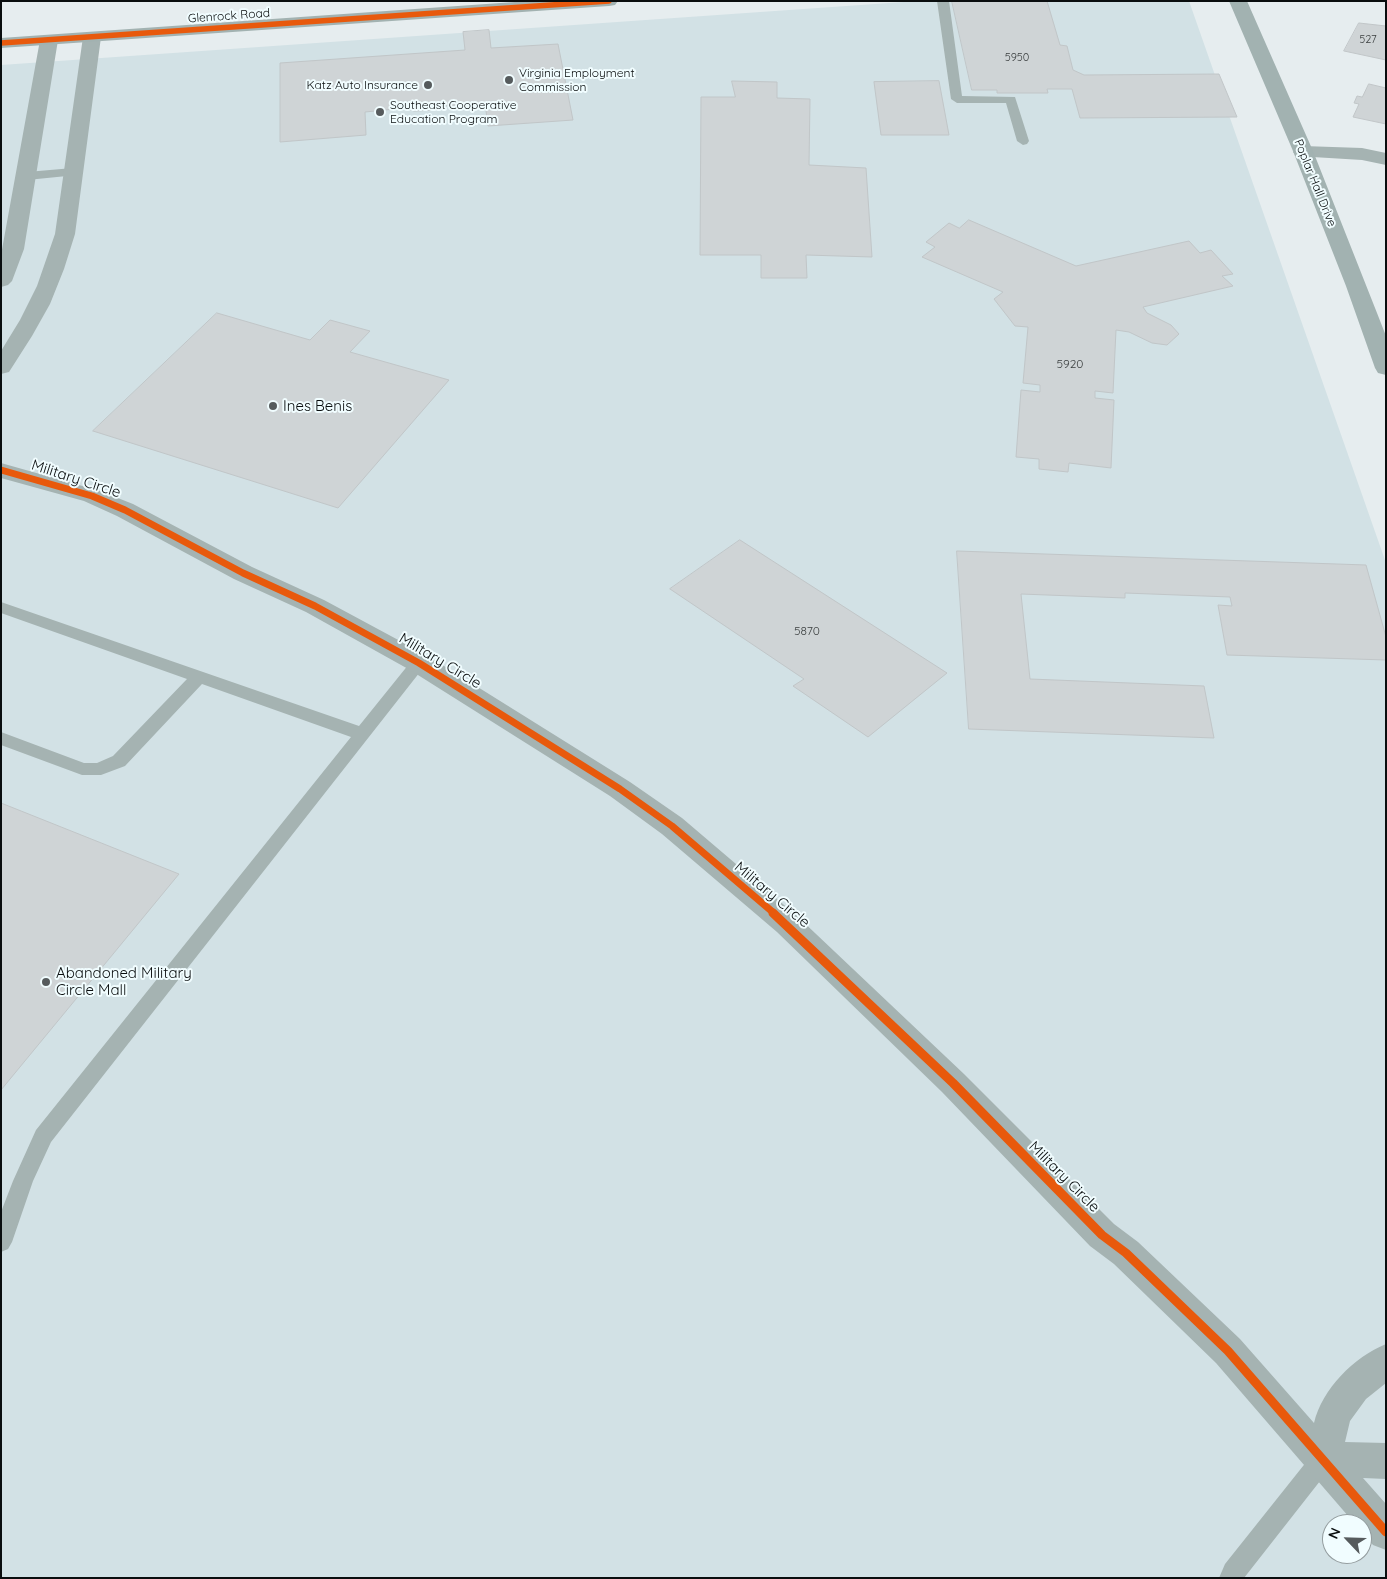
<!DOCTYPE html>
<html>
<head>
<meta charset="utf-8">
<style>
  body { margin:0 }
  #map { position:relative; width:1387px; height:1579px; overflow:hidden; background:#e6edef; font-family:Quicksand,sans-serif }
  canvas { display:block }
  .frame { position:absolute; inset:0; border:2px solid #090d0e; pointer-events:none }
  .north { position:absolute; left:1322px; top:1514px; width:50px; height:50px; box-sizing:border-box; background:#f1fdff; border:1px solid #949d9f; border-radius:50%; rotate:294deg; font-size:14px; font-weight:700; line-height:20px; text-align:center; color:#090d0e }
  .north::after { content:''; display:block; margin:auto; width:18px; height:22px; background:#565b5d; clip-path:polygon(50% 0,100% 100%,50% 72%,0 100%) }
</style>
</head>
<body>
<div id="map">
<canvas width="1387" height="1579"></canvas>
<div class="frame"></div>
<div class="north">N</div>
</div>
<script>
const context = document.querySelector('canvas').getContext('2d');
context.lineJoin = 'round';
function fillPath(path, color) { context.fillStyle = color; context.fill(path, 'evenodd'); }
function strokePath(path, color, width, dash) { context.strokeStyle = color; context.lineWidth = width; context.lineCap = dash ? 'butt' : 'round'; context.setLineDash(dash || []); context.stroke(path); }
function label(font, color, halo, rows, align = 'center') {
  context.font = font + ' Quicksand,sans-serif'; context.lineWidth = 4; context.setLineDash([]); context.textBaseline = 'middle'; context.strokeStyle = halo; context.fillStyle = color; for (const [text, x, y, turn = 0] of rows) {
    context.save(); context.translate(x, y); context.rotate((+turn || 0) * Math.PI / 180); context.textAlign = isNaN(turn) ? turn : align; if (halo) context.strokeText(text, 0, 0); context.fillText(text, 0, 0); context.restore();
  }
}
fillPath(new Path2D(`
  M918,1H1189L1386,563V1578H1V65ZM1332,1524H1362V1554H1332Z`), '#d2e1e5');
const building = new Path2D(`
  M952,1H1047L1060,45L1067,46L1073,70L1084,75L1219,74L1237,117L1080,118L1072,89H1047L1048,93H997V90H972Z
  M1359,23L1386,26V60L1344,51Z
  M489,30L491,48L558,44L573,120L488,126L485,103L443,106L438,110L414,111L405,108L365,112L366,135L280,142V63L465,50L463,32Z
  M732,81L777,82V98L810,99L809,165L866,168L872,257L806,255L807,278H761V255H700L701,97H735Z
  M939,81L949,135H881L874,82Z
  M1369,84L1386,88V124L1353,117L1359,104L1354,103L1357,96L1362,97Z
  M969,220L1076,266L1189,241L1200,253L1211,250L1233,274L1222,276L1233,286L1143,307L1147,313L1171,325L1179,334L1167,345L1152,343L1129,332L1116,330L1113,393L1095,391V398L1114,400L1111,468L1069,463L1068,472L1039,469V459L1016,457L1021,390L1040,392V385L1023,383L1028,327L1015,326L994,299L1003,292L922,257L935,247L926,242L949,223L959,228Z
  M217,313L310,340L330,320L370,331L350,352L449,380L338,508L93,431Z
  M740,540L947,673L868,737L793,686L804,679L670,589Z
  M957,551L1366,565L1386,637V660L1227,655L1218,605L1232,606L1230,597L1125,593V598L1021,594L1030,679L1204,686L1214,738L969,729Z
  M1,803L179,874L1,1090Z`);
fillPath(building, '#cfd4d6');
strokePath(building, '#c1c6c8', 1);
fillPath(new Path2D(`
  M937,1H949L962,96L1015,97L1029,141L1027,144L1023,145L1017,141L1006,103H957L951,99Z
  M73,168L79,172L77,175L27,180L21,176L27,172Z
  M1,602L359,726L413,659L419,657L425,659L427,663L51,1142L33,1181L12,1242L8,1249L1,1252V1212L13,1181L36,1130L351,737L202,684L125,766L101,775H82L1,745V732L84,763H97L113,756L187,679L1,613Z
  M1323,1448L1331,1451L1334,1459L1331,1467L1244,1578H1219L1225,1564L1315,1451Z`), '#a5b3b2');
fillPath(new Path2D(`
  M92,32L98,33L101,37L75,234L64,269L50,304L32,336L9,372L1,374V351L20,320L37,286L55,234L83,37L86,33Z
  M49,35L55,36L58,40L24,249L12,281L8,285L1,287V255L40,40L43,36Z
  M1303,146L1362,148L1386,153V165L1362,160L1296,156L1293,152L1296,148Z
  M1,463L100,491L133,504L252,567L324,600L428,656L630,782L682,818L797,916L964,1074L1114,1224L1138,1242L1240,1339L1314,1423C1322,1389 1354,1357 1386,1344V1383L1366,1399L1350,1421L1345,1442L1386,1443V1479L1363,1478L1386,1504V1550L1373,1545L1362,1532V1524H1355L1216,1363L1114,1264L1090,1246L942,1092L777,932L662,834L610,796L410,670L306,612L234,579L117,516L84,501L1,478Z`), '#a5b3b2');
fillPath(new Path2D(`
  M529,1H618L615,5L609,6L1,48V38Z
  M1229,1H1247L1313,151L1377,313L1386,336V375L1378,373L1375,368L1346,286L1293,151Z`), '#a2b2b1');
strokePath(new Path2D(`
  M1,43L609,1`), '#e8590c', 5.5);
strokePath(new Path2D(`
  M1,470L92,496L125,510L243,573L315,606L419,663L620,789L672,826L775,914`), '#e8590c', 7);
strokePath(new Path2D(`
  M773,913L953,1083L1102,1235L1126,1253L1228,1351L1386,1532`), '#e8590c', 9);
for (const [x, y, r, color] of [
  [509,80,5,"#565b5d"],
  [428,85,5,"#565b5d"],
  [380,112,5,"#565b5d"],
  [273,406,5,"#565b5d"],
  [46,982,5,"#565b5d"]
]) { const dot = new Path2D(); dot.arc(x, y, r, 0, 2 * Math.PI); context.fillStyle = color; context.fill(dot); strokePath(dot, '#f1fdff', 2); }
label('11px', '#3c4041', null, [
  ["527",1368,40],
  ["5950",1017,58]
]);
label('12px', '#090d0e', '#f1fdff', [
  ["Glenrock Road",229,16,-4],
  ["Poplar Hall Drive",1315,183,68]
]);
label('12px', '#090d0e', '#f1fdff', [
  ["Virginia Employment",519,73],
  ["Commission",519,87],
  ["Katz Auto Insurance",418,85,"right"],
  ["Southeast Cooperative",390,105],
  ["Education Program",390,119]
], 'left');
label('12px', '#3c4041', null, [
  ["5920",1070,364],
  ["5870",807,631]
]);
label('15px', '#090d0e', '#f1fdff', [
  ["Ines Benis",283,406],
  ["Abandoned Military",56,973],
  ["Circle Mall",56,990]
], 'left');
label('15px', '#090d0e', '#f1fdff', [
  ["Military Circle",76,479,18],
  ["Military Circle",440,661,31],
  ["Military Circle",772,895,40],
  ["Military Circle",1064,1177,45]
]);
</script>
</body>
</html>
